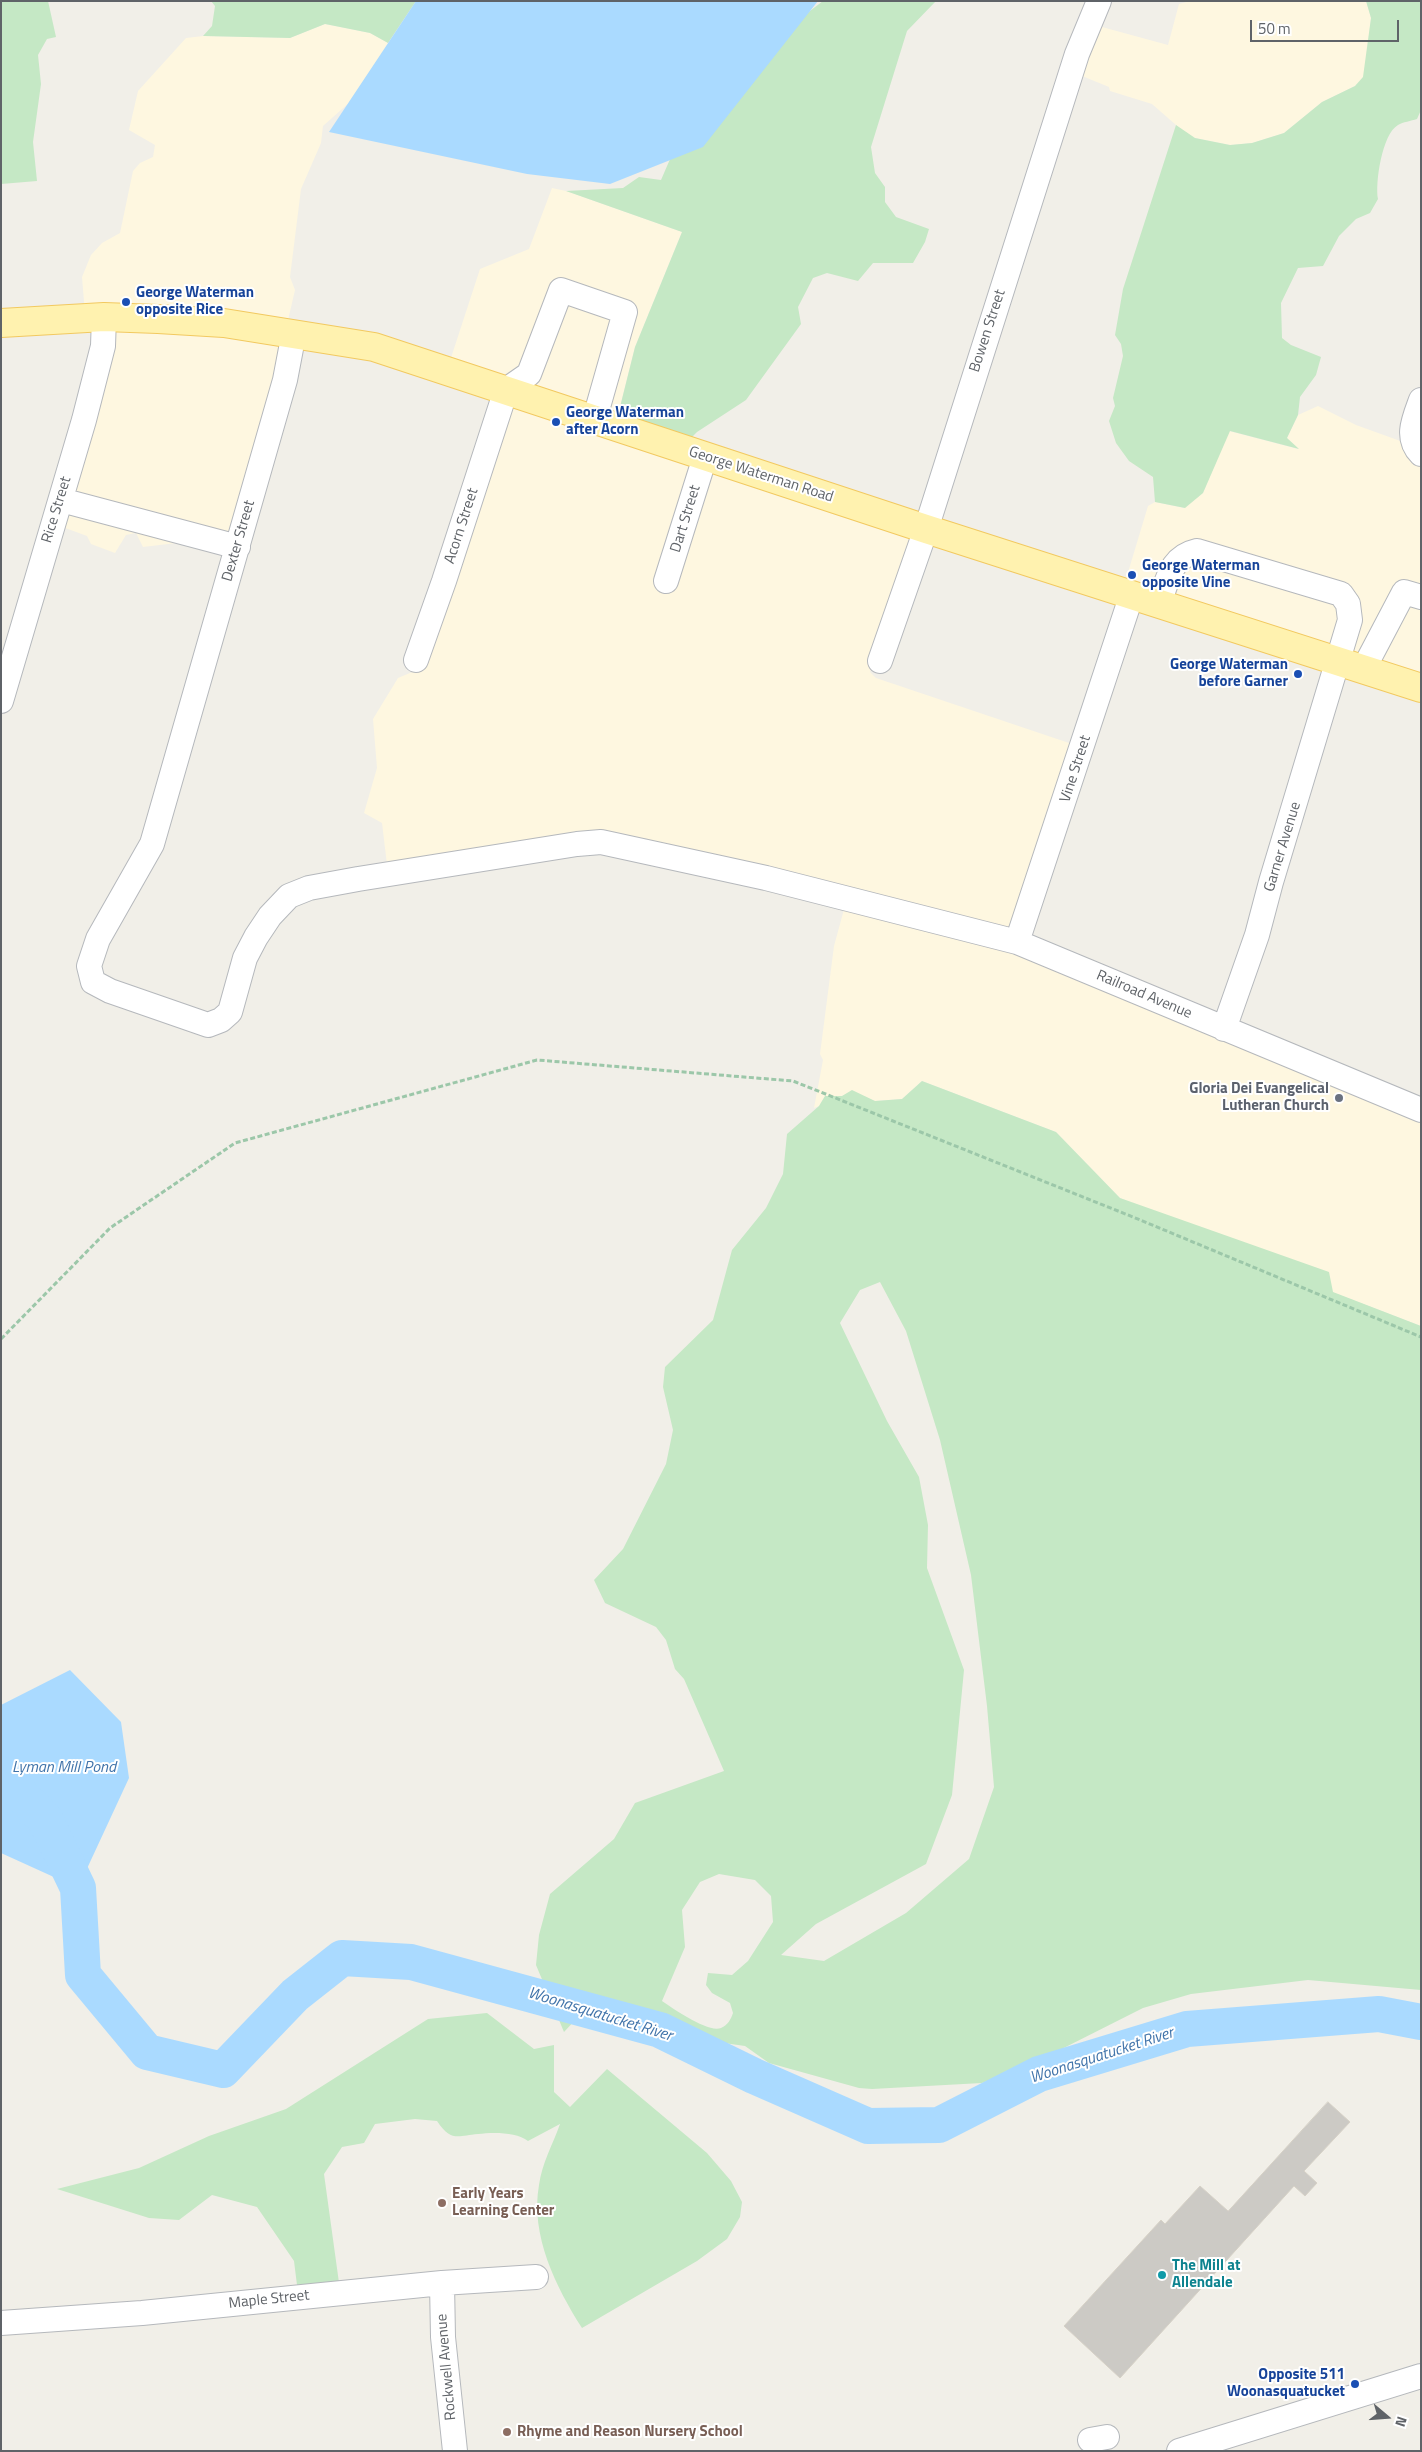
<!DOCTYPE html>
<html>
<head>
<meta charset="utf-8">
<style>
  body { margin:0 }
  #map { position:relative; width:1422px; height:2452px; overflow:hidden; background:#f1efe8; font-family:"Titillium Web",sans-serif }
  canvas { display:block }
  .frame { position:absolute; inset:0; border:2px solid #5f6368; pointer-events:none }
  .north { position:absolute; left:1362px; top:2392px; width:50px; height:50px; -webkit-text-stroke:4px #fff; paint-order:stroke; rotate:108deg; font-size:14px; font-weight:700; line-height:20px; text-align:center; color:#5f6368 }
  .north::after { content:''; display:block; margin:auto; width:18px; height:22px; background:#5f6368; clip-path:polygon(50% 0,100% 100%,50% 72%,0 100%) }
  .scale { position:absolute; left:1250px; top:20px; width:149px; height:22px; box-sizing:border-box; border:2px solid #5f6368; border-top:0; padding-left:6px; font-size:15px; line-height:18px; white-space:nowrap; color:#5f6368; -webkit-text-stroke:4px #fff; paint-order:stroke }
</style>
</head>
<body>
<div id="map">
<canvas width="1422" height="2452"></canvas>
<div class="frame"></div>
<div class="north">N</div>
<div class="scale">50 m</div>
</div>
<script>
const context = document.querySelector('canvas').getContext('2d');
context.lineJoin = 'round';
function fillPath(path, color) { context.fillStyle = color; context.fill(path, 'evenodd'); }
function strokePath(path, color, width, dash) { context.strokeStyle = color; context.lineWidth = width; context.lineCap = dash ? 'butt' : 'round'; context.setLineDash(dash || []); context.stroke(path); }
function label(font, color, halo, rows, align = 'center') {
  context.font = font + ' "Titillium Web",sans-serif'; context.lineWidth = 4; context.setLineDash([]); context.textBaseline = 'middle'; context.strokeStyle = halo; context.fillStyle = color; for (const [text, x, y, turn = 0] of rows) {
    context.save(); context.translate(x, y); context.rotate((+turn || 0) * Math.PI / 180); context.textAlign = isNaN(turn) ? turn : align; if (halo) context.strokeText(text, 0, 0); context.fillText(text, 0, 0); context.restore();
  }
}
fillPath(new Path2D(`
  M1190,1H1366L1371,18L1364,77L1355,86L1322,102L1284,133L1252,143L1230,145L1195,138L1184,132L1152,104L1110,91L1109,87L1065,69L1091,24L1168,45L1179,4Z
  M325,24L370,33L388,43L360,93L323,126L321,143L301,189L290,277L295,290L286,329L291,336L227,551L185,542L143,547L136,533L126,535L115,553L91,544L87,536L49,522L103,321L85,314L82,277L91,255L102,243L120,233L133,171L140,163L153,157L155,145L129,130L138,91L186,38L203,36L290,38Z
  M552,188L566,191L682,232L635,347L615,427L918,534L870,672L876,678L1075,745L1012,937L1421,1114V1326L1332,1292L1165,1216L1120,1198L1056,1132L922,1081L902,1099L875,1101L852,1091L842,1096H825L819,1106L814,1108L823,1060L820,1054L834,946L846,902L601,843L388,873L382,823L364,813L377,768L373,719L398,678L417,670L507,399L447,370L480,269L529,249Z
  M1318,406L1356,425L1417,447L1421,451V689L1123,589L1148,506L1155,502L1184,508L1203,493L1229,431L1298,449L1287,438L1298,415Z`), '#fef7e0');
fillPath(new Path2D(`
  M1,1H48L56,37L47,39L38,55L41,84L33,142L37,181L1,184Z
  M211,1H416L388,43L370,33L325,24L290,38L203,36L212,26L215,6Z
  M823,1H936L907,31L871,147L875,173L885,187V202L896,217L929,229L925,242L913,263H873L858,281L827,273L813,278L798,307L801,324L746,400L697,432L681,448L615,427L635,347L682,232L566,191L623,188L639,177L661,180L677,143L781,33Z
  M1366,1H1421V110L1417,119C1411,121 1403,122 1398,125C1382,134 1375,183 1378,199L1370,213L1356,219L1339,236L1323,266L1298,268L1281,303L1282,338L1291,345L1321,357L1316,375L1300,397L1298,415L1287,438L1299,449L1230,431L1203,493L1185,508L1155,502L1153,477L1129,461L1116,443L1109,421L1115,406L1113,398L1123,356L1121,344L1115,335L1123,289L1176,125L1195,138L1230,145L1252,143L1284,133L1322,102L1355,86L1363,77L1371,18Z
  M922,1081L1056,1132L1120,1198L1329,1272L1333,1292L1421,1326V1990L1308,1980L1191,1994L1143,2008L1024,2068L982,2083L872,2089L859,2088L769,2063L745,2046L717,2042L643,2009L579,2016L564,2032L536,1965L539,1935L550,1894L614,1839L635,1803L724,1771L684,1679L675,1669L666,1640L656,1627L605,1603L594,1580L623,1549L666,1464L673,1430L663,1387L665,1367L713,1320L732,1250L766,1208L783,1174L787,1134L819,1106L825,1096H842L852,1090L875,1101L902,1099ZM880,1282L906,1331L940,1440L971,1575L987,1706L994,1787L969,1859L906,1913L824,1961L781,1955L816,1924L926,1864L952,1795L964,1670L927,1568L928,1525L919,1477L887,1421L840,1323L860,1290ZM719,1874L755,1880L771,1896L773,1922L748,1961L732,1975L708,1973L706,1985L712,1993L730,2003L733,2013C731,2019 728,2025 721,2028C708,2033 674,2009 662,2001L685,1947L682,1910L700,1882Z
  M487,2013L534,2049L554,2045V2092L570,2107L607,2069L707,2153L731,2181L742,2202L740,2217L727,2239L697,2261L582,2328C556,2287 530,2235 539,2185C542,2163 553,2144 560,2124L528,2141C517,2132 493,2132 478,2134C457,2136 451,2142 437,2121L415,2119L375,2124L364,2143L342,2147L324,2174L340,2290L298,2293L294,2261L257,2207L212,2195L179,2220L149,2218L57,2189L139,2168L209,2136L286,2109L428,2019Z`), '#c5e8c5');
fillPath(new Path2D(`
  M416,1H818L703,147L610,184L527,174L329,132Z
  M70,1670L121,1722L129,1778L78,1888L1,1853V1705Z`), '#aadaff');
strokePath(new Path2D(`
  M1,1774L45,1819L78,1888L83,1975L147,2052L223,2070L295,1995L342,1958L411,1962L660,2030L754,2076L868,2126L939,2125L1039,2074L1187,2029L1379,2014L1421,2022`), '#aadaff', 36);
const building = new Path2D(`
  M1328,2102L1350,2122L1304,2171L1317,2183L1305,2196L1294,2186L1120,2378L1064,2326L1161,2220L1165,2224L1200,2186L1228,2211Z`);
fillPath(building, '#cccac5');
strokePath(building, '#d6d1c6', 1);
const minor = new Path2D(`
  M294,333L285,380L152,844L98,939L89,966L93,982L110,991L208,1025L221,1020L230,1012L245,958L256,937L270,916L289,896L309,888L358,879L577,844L601,842L766,878L1017,942L1421,1110
  M1421,400C1414,419 1405,438 1421,454
  M61,500L238,547
  M666,581L705,457
  M1159,603C1168,580 1170,557 1197,551L1341,594L1348,604L1350,620L1271,882L1257,935L1224,1029
  M416,660L444,581L506,390L529,374L561,290L625,312L594,421
  M880,661L926,529L1077,54L1099,1
  M1363,670L1404,592L1421,597
  M1,701L84,420L103,346L104,317
  M1017,942L1132,594
  M442,2283L443,2337L455,2451
  M1,2323L142,2313L442,2283L536,2277
  M1090,2440L1107,2437
  M1179,2451L1421,2376`);
const major = new Path2D(`
  M1,323L104,317L158,319L224,323L374,347L926,529L1421,688`);
strokePath(minor, '#b5b8bc', 26);
strokePath(major, '#f2c960', 30);
strokePath(new Path2D(`
  M1,1339L110,1228L235,1143L537,1060L793,1081L1133,1217L1421,1337`), '#9cc7a9', 3, [5, 2.5]);
strokePath(minor, '#fff', 24);
strokePath(major, '#fff2af', 28);
for (const [x, y, r, color] of [
  [126,302,5,"#1a4fb4"],
  [556,422,5,"#1a4fb4"],
  [1132,575,5,"#1a4fb4"],
  [1298,674,5,"#1a4fb4"],
  [1339,1098,5,"#6b7280"],
  [442,2203,5,"#8d6e63"],
  [1162,2275,5,"#0f9aa8"],
  [1355,2384,5,"#1a4fb4"],
  [507,2432,5,"#8d6e63"]
]) { const dot = new Path2D(); dot.arc(x, y, r, 0, 2 * Math.PI); context.fillStyle = color; context.fill(dot); strokePath(dot, '#fff', 2); }
label('bold 15px', '#164399', '#fff', [
  ["George Waterman",136,293],
  ["opposite Rice",136,310],
  ["George Waterman",566,413],
  ["after Acorn",566,430],
  ["George Waterman",1142,566],
  ["opposite Vine",1142,583],
  ["George Waterman",1288,665,"right"],
  ["before Garner",1288,682,"right"],
  ["Opposite 511",1345,2375,"right"],
  ["Woonasquatucket",1345,2392,"right"]
], 'left');
label('15px', '#5f6368', '#fff', [
  ["Bowen Street",988,331,-72],
  ["George Waterman Road",761,475,18],
  ["Rice Street",57,510,-73],
  ["Dart Street",686,519,-73],
  ["Acorn Street",462,526,-72],
  ["Dexter Street",239,541,-74],
  ["Vine Street",1076,769,-72],
  ["Garner Avenue",1283,847,-73],
  ["Railroad Avenue",1144,995,23],
  ["Maple Street",269,2300,-6],
  ["Rockwell Avenue",447,2367,-95]
]);
label('bold 15px', '#5b616d', '#fff', [
  ["Gloria Dei Evangelical",1329,1089],
  ["Lutheran Church",1329,1106]
], 'right');
label('bold 15px', '#785e54', '#fff', [
  ["Early Years",452,2194],
  ["Learning Center",452,2211],
  ["Rhyme and Reason Nursery School",517,2432]
], 'left');
label('bold 15px', '#0d838f', '#fff', [
  ["The Mill at",1172,2266],
  ["Allendale",1172,2283]
], 'left');
label('italic 16px', '#4174aa', '#fff', [
  ["Lyman Mill Pond",64,1768],
  ["Woonasquatucket River",600,2015,17],
  ["Woonasquatucket River",1102,2056,-18]
]);
</script>
</body>
</html>
